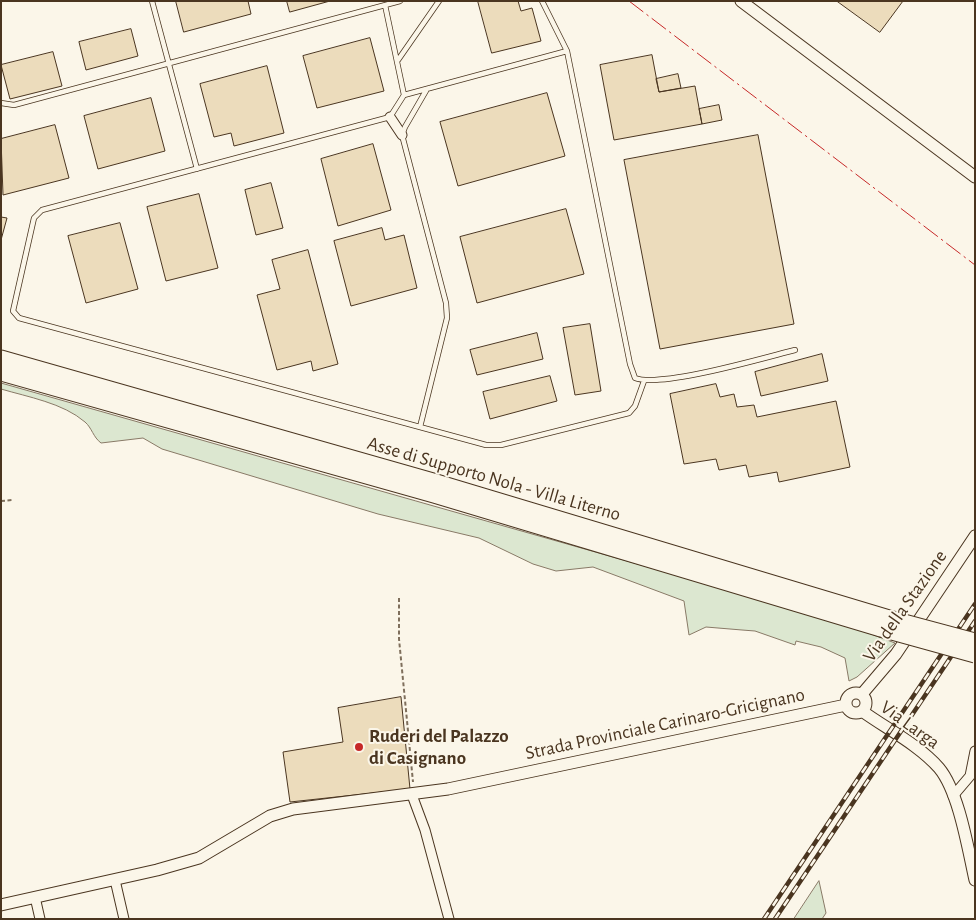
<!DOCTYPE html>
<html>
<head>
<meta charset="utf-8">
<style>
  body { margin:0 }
  #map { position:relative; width:976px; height:920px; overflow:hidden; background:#fbf6e9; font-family:"Alegreya Sans",sans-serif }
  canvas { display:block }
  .frame { position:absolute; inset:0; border:2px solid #4a3520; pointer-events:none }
</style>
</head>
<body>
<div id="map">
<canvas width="976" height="920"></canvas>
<div class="frame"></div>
</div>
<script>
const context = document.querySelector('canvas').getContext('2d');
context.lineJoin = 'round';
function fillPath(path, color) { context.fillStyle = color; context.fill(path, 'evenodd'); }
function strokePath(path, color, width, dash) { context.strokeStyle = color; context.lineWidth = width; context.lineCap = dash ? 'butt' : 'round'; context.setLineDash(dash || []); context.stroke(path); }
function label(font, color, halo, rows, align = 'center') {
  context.font = font + ' "Alegreya Sans",sans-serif'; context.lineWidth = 4; context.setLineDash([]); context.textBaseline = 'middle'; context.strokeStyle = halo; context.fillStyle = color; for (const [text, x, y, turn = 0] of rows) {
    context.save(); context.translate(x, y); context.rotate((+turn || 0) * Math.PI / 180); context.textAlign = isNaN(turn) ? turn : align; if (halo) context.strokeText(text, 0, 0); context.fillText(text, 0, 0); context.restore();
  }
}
const green = new Path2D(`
  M1,383L831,619L895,643L857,677L849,681L845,658L821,647L796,641L795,645L755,631L742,630L706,627L689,635L684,601L593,567L556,571L533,564L479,538L378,514L162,449L143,438L101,443C93,437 92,428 85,422C63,403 28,397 1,389Z
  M819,881L826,913L822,919H794Z`);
fillPath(green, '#dce7d0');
strokePath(green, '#887966', 1);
const building = new Path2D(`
  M176,1H248L251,14L184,32Z
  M287,1H330L290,12Z
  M478,1H518L521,11L532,8L541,41L492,53Z
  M837,1H903L880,32Z
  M131,29L138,56L86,70L79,42Z
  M370,38L384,91L317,108L303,56Z
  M53,52L62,86L10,99L1,65Z
  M652,55L659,92L695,86L702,124L614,140L600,65Z
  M267,66L284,133L234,146L231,133L214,137L200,84Z
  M678,74L681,88L659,92L656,79Z
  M547,93L565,156L458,186L440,122Z
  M151,98L165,151L98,169L84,116Z
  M719,105L722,120L702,124L699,109Z
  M55,125L69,178L3,195L1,139Z
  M758,135L794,324L660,349L624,160Z
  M373,144L391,210L338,226L321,159Z
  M271,183L283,228L256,235L245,190Z
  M199,194L218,268L166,281L147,207Z
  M566,209L584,274L477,303L460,237Z
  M1,217L7,218L1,240Z
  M120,223L138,289L86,303L68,236Z
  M382,228L385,240L404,235L417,288L351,306L334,241Z
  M308,250L338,364L313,371L311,361L277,370L257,295L280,289L272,260Z
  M590,324L601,391L575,395L563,328Z
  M537,333L543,359L477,375L470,350Z
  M822,354L828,381L761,396L755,372Z
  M550,376L557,401L490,419L483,392Z
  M716,384L720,397L734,394L737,407L754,405L757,417L836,401L850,467L779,482L777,472L749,477L746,465L719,470L716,459L684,464L670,394Z
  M401,697L410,789L290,802L283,752L343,742L338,708Z`);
fillPath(building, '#ecdcbc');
strokePath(building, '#4a3520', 1);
const lane = new Path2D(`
  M152,1L197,169
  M542,1L567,51L630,364L635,378C661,388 763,358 795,350
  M385,5L404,95L390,117L42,210L34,218L13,311L19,318L486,445H501L629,413L635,406L644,381
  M398,60L439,1
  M404,95L567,51
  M1,103L14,105L400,1
  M420,427L447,318L446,303L402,135L405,127L427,89`);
const street = new Path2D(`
  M390,117L402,135
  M412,795L425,830L449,919
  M953,796L970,776L975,751
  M115,880L124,919
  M35,897L40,919`);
const secondary = new Path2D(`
  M741,1L975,177
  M846 703a10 10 0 1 1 20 0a10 10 0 1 1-20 0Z
  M862,694L896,654L975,536
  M862,711C887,729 919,745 939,768C959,792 968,849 975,880
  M1,905L157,870L199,858L270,816L293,809L448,789L846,705`);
const highway = new Path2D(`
  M1,358L433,481L889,618
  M1,373L434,495L881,629`);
strokePath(lane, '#4a3520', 6);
strokePath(street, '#4a3520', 11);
strokePath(secondary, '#4a3520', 13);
strokePath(highway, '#4a3520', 17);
strokePath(new Path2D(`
  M1,501L12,500
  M399,598V639L413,782`), '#7f6f5c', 2, [4, 2.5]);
strokePath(lane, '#fbf6e9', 4.5);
strokePath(street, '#fbf6e9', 9);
strokePath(secondary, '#fbf6e9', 11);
strokePath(highway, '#fbf6e9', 15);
const rail = new Path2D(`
  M764,919L975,604
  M775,919L975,621`);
strokePath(rail, '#4a3520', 4.5);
strokePath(rail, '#fbf6e9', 2.5, [8]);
const highwayBridge = new Path2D(`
  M889,618L975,641
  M881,629L975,655`);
strokePath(highwayBridge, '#4a3520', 17, []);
strokePath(highwayBridge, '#fbf6e9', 15);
strokePath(new Path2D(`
  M629,1L975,265`), '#c62828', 1, [18, 4, 2.5, 4]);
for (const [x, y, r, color] of [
  [359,747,5,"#c62828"]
]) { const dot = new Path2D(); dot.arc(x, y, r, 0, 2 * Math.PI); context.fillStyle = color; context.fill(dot); strokePath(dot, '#fbf6e9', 2); }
label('19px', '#4a3520', '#fbf6e9', [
  ["Asse di Supporto Nola - Villa Literno",494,479,16],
  ["Via della Stazione",905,606,-55],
  ["Strada Provinciale Carinaro-Gricignano",665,724,-12],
  ["Via Larga",910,725,36]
]);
label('bold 19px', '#4a3520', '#fbf6e9', [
  ["Ruderi del Palazzo",369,736],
  ["di Casignano",369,758]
], 'left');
</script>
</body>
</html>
